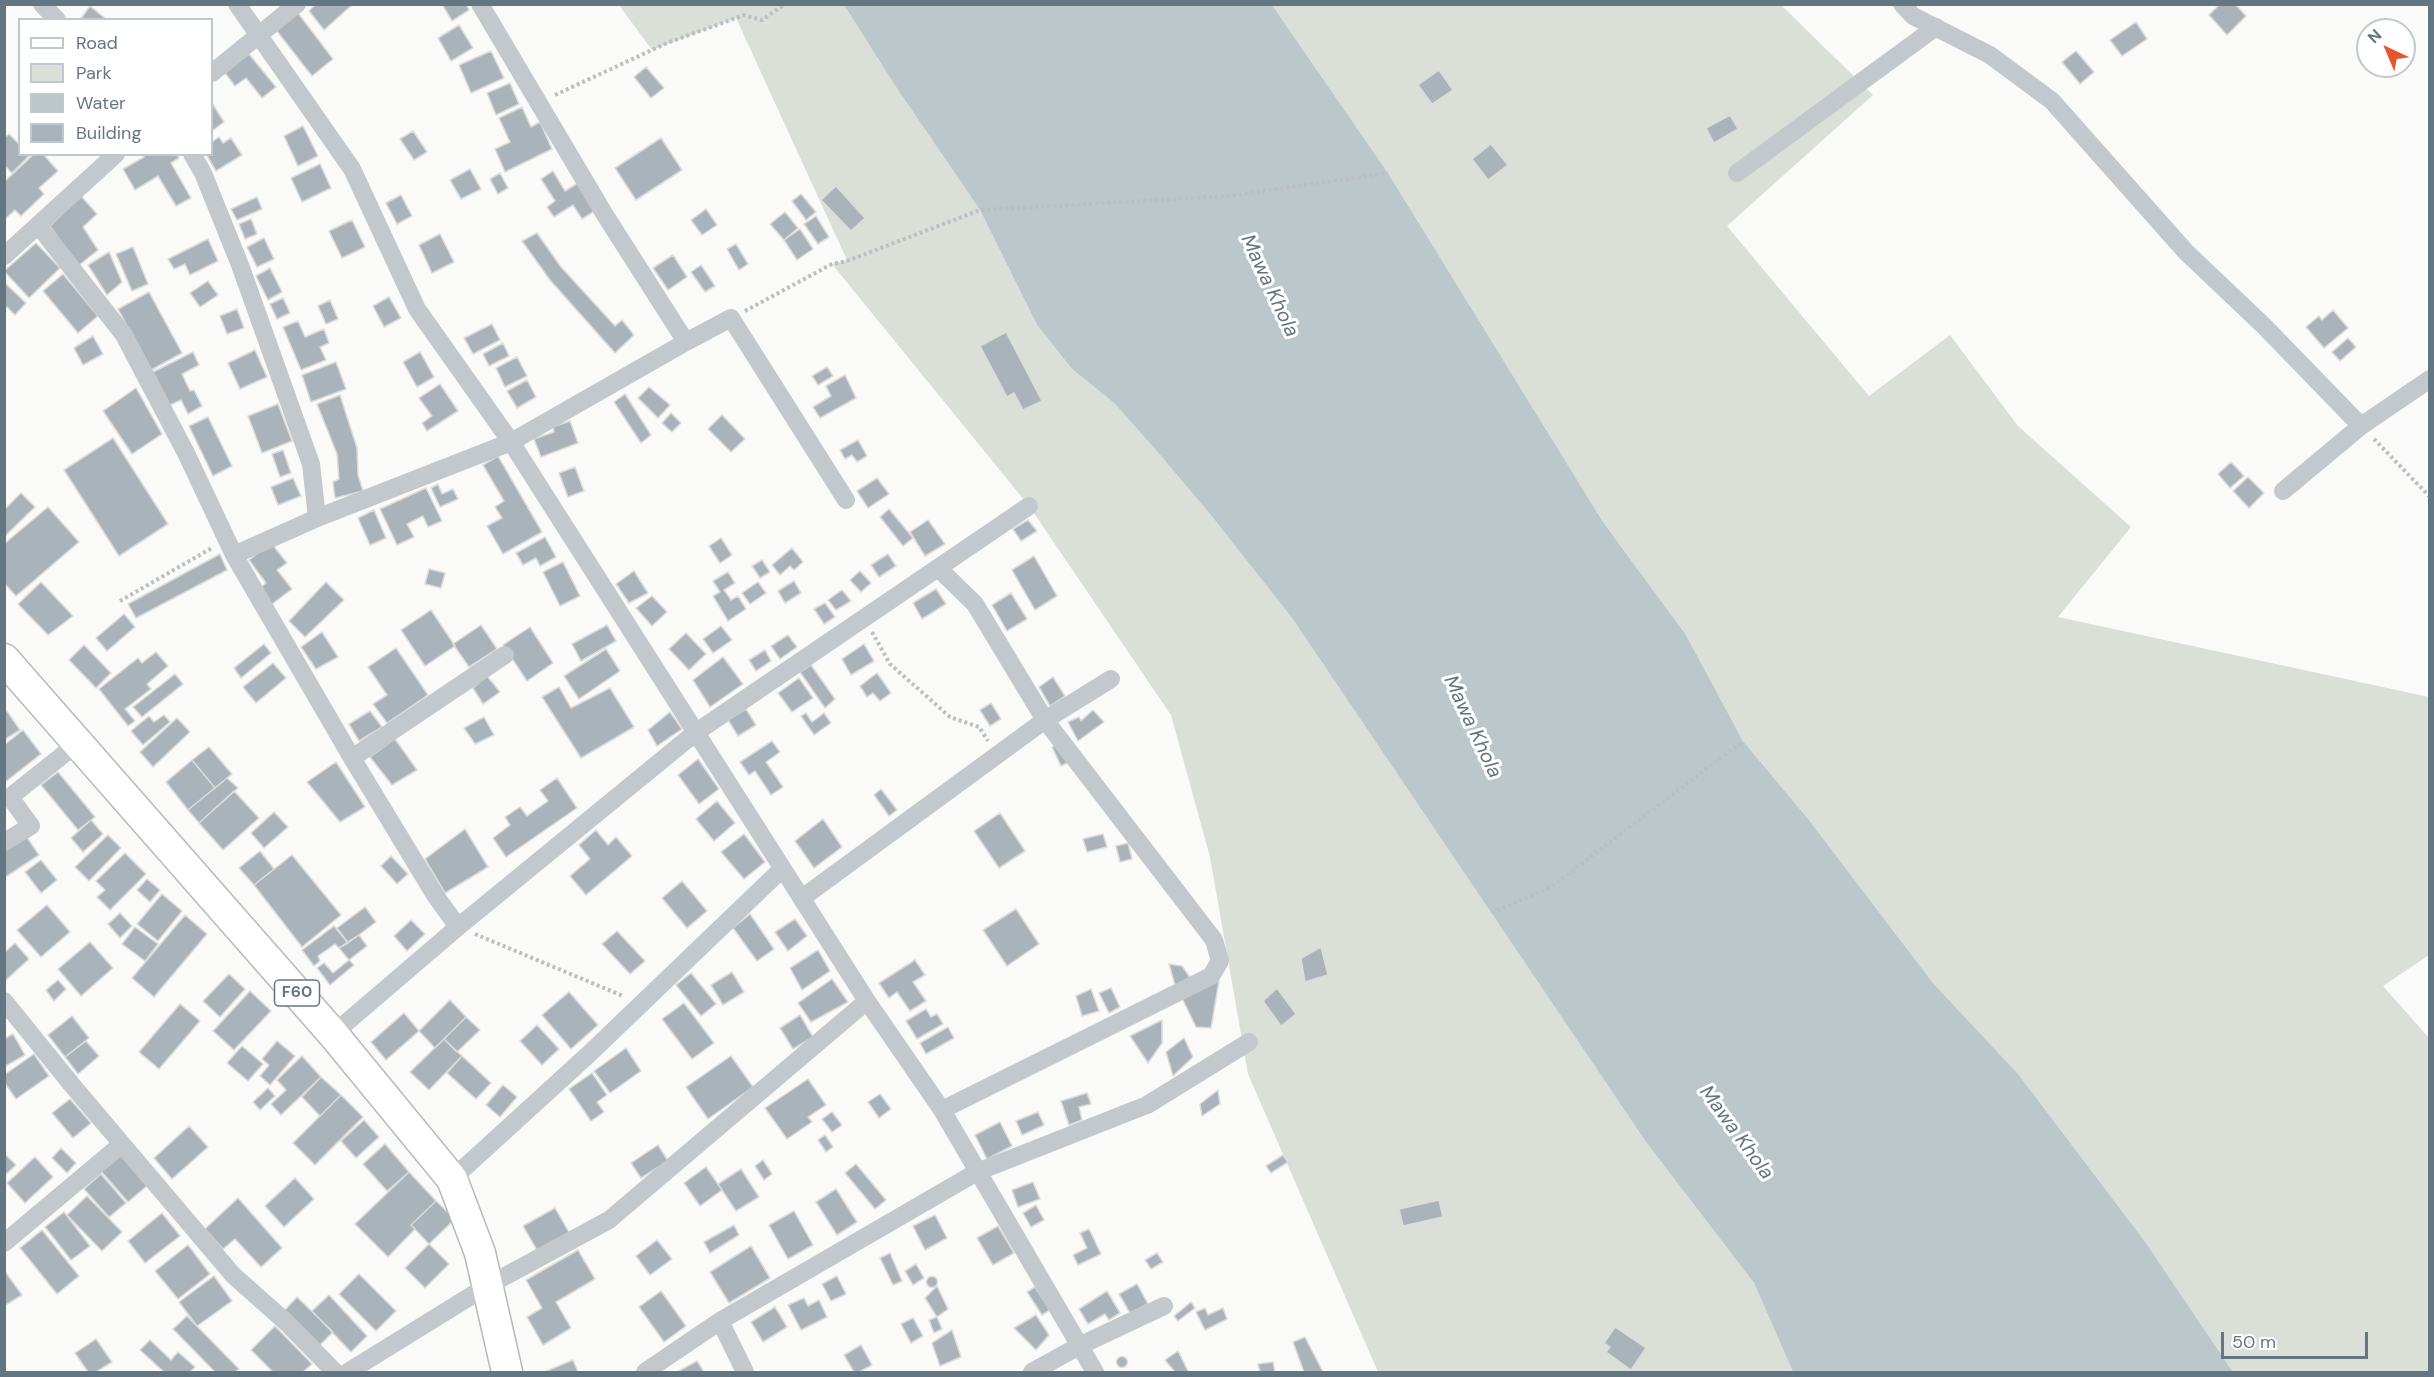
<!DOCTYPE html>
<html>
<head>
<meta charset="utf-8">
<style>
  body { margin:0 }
  #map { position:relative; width:2434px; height:1377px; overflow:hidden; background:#fafaf8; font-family:"DM Sans",sans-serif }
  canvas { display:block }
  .frame { position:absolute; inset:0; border:6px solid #657683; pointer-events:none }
  .legend { position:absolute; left:18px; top:18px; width:195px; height:138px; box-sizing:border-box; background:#fff; border:2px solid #c1c8cd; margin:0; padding:8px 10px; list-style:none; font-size:18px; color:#657683 }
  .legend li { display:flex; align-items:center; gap:12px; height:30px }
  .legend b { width:30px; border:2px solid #c1c8cd }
  .north { position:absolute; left:2356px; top:18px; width:60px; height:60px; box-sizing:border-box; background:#fff; border:2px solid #c1c8cd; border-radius:50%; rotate:316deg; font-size:16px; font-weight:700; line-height:24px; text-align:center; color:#657683 }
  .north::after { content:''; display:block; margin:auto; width:21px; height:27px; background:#e4572e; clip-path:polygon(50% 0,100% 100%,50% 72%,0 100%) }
  .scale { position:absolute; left:2221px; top:1332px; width:147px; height:27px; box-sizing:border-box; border:3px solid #657683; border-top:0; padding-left:8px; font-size:18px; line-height:21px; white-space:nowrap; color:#657683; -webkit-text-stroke:4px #fff; paint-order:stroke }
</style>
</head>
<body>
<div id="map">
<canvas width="2434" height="1377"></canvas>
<div class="frame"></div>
<ul class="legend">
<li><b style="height:8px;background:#fff"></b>Road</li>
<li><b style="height:16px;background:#dadfd7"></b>Park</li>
<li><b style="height:16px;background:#bbc7cb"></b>Water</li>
<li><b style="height:16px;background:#aab3b9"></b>Building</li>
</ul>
<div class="north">N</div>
<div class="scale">50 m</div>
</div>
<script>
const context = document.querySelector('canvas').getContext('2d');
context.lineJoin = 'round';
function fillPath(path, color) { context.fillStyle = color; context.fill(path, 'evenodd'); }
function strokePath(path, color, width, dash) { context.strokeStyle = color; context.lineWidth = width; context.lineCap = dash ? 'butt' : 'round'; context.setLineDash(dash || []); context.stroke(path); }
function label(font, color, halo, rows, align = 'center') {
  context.font = font + ' "DM Sans",sans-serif'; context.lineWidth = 6; context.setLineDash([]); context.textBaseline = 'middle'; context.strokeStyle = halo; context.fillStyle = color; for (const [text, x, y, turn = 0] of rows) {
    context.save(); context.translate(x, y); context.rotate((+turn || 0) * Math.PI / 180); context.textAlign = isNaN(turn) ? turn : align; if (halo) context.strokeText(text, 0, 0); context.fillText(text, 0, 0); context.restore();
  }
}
fillPath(new Path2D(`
  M619,5H844L896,87L980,210L1037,325L1072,369L1114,403L1155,449L1210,514L1292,618L1646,1142L1754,1283L1793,1372H1378L1248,1074L1210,857L1171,715L1029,506L832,264L847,260L736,18L652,50Z
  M1272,5H1781L1873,95L1727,226L1869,396L1950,335L2018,426L2131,527L2058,617L2429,697V955L2383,986L2429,1038V1372H2233L2146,1243L2019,1075L1933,983L1809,820L1743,741L1686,635L1603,522L1388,173Z`), '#dadfd7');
fillPath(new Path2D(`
  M844,5H1272L1388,173L1603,522L1686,635L1743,741L1809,820L1933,983L2019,1075L2146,1243L2233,1372H1793L1754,1283L1646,1142L1292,618L1210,514L1155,449L1114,403L1072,369L1037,325L980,210L896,87Z`), '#bbc7cb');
const building = new Path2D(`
  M316,4H351L352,5L324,30L309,11Z
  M442,4H466L469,10L452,21Z
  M2220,4H2235L2246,16L2227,35L2209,15Z
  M90,6L107,20H80Z
  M295,9L333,59L312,76L273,26Z
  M2136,22L2147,39L2122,56L2110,40Z
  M459,25L473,48L451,61L438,38Z
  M491,51L504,78L471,93L459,65Z
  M2076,51L2094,72L2080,84L2062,62Z
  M249,54L276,87L262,98L246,78L235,86L225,73Z
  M646,67L664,88L651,98L634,77Z
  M1439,70L1453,90L1432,104L1418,85Z
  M510,83L519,104L496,115L487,93Z
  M212,103L224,122L212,131Z
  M522,107L531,127L540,122L552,149L505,172L495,149L510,142L499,118Z
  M1730,115L1738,129L1714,143L1706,128Z
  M303,126L318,156L298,166L284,136Z
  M413,131L427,152L414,160L400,139Z
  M9,134L20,145V154L29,156L12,173L4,165V138Z
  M219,137L223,143L231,138L242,155L216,171L206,154H212V142Z
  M661,138L682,170L636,200L615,168Z
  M1491,144L1508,165L1488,180L1472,159Z
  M34,154H43L58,171L39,188L44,194L21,216L15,210L4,220V182Z
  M143,154H177L179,158L171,163L191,198L176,206L158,176L135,190L123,169L144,157Z
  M320,164L331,188L302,202L291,178Z
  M470,169L481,189L461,199L450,180Z
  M553,171L565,191L578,183L595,211L582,219L573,205L554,217L547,207L555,201L541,179Z
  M500,173L508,188L498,194L490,179Z
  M836,186L865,218L851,231L821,200Z
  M801,194L816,212L806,220L792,201Z
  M401,195L412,216L397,224L386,203Z
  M81,196L97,214L83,227L98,250L78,266L50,226Z
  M257,197L262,209L237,220L231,209Z
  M706,209L717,225L702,235L691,220Z
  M785,212L798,228L784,240L770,224Z
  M816,216L829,237L818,244L804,224Z
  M251,219L257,234L245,239L239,224Z
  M352,220L365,247L342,258L329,231Z
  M800,229L813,249L797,260L784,240Z
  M537,233L561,267L615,326L622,320L634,335L615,353L550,280L522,241Z
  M440,234L454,262L432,273L419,245Z
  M264,238L274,259L257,267L247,247Z
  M208,239L218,261L190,275L185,264L174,269L168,259Z
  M36,243L60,268L29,298L4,271Z
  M736,244L748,264L739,270L727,249Z
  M133,247L148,284L132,291L116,254Z
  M109,252L122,282L107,295L88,265Z
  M673,255L687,277L668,290L653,268Z
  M701,265L715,286L705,292L691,272Z
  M270,268L282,292L268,300L256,276Z
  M63,274L98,316L78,333L43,291Z
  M208,281L218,295L200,307L190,293Z
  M4,282L26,303L15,315L7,307L4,309Z
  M149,292L182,353L151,370L118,309Z
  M389,297L401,318L384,327L373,306Z
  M283,298L290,313L277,319L270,304Z
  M330,300L338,319L326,324L318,306Z
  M237,309L244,328L227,334L220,316Z
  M2333,310L2348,328L2324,348L2306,327L2319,316L2322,320Z
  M298,321L305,337L324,329L329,343L320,347L326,360L301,370L283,327Z
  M492,324L500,340L473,354L464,338Z
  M1006,332L1042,401L1023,410L1014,393L1007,397L980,346Z
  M93,336L103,354L83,365L74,348Z
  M2348,338L2356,347L2340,361L2332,352Z
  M503,343L509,356L489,366L483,354Z
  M255,350L267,377L240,389L228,363Z
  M193,352L199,365L182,374L190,391L194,390L202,406L188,414L181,400L170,405L153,372Z
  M420,352L434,377L417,387L403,362Z
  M517,357L527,376L505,387L496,368Z
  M336,362L346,389L311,402L302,375Z
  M827,367L833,376L818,385L812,376Z
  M845,375L856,398L820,418L813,407L831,396L826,386Z
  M527,380L536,397L517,408L507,391Z
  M440,384L458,411L427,431L422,423L432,416L419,398Z
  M649,387L670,405L658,418L638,398Z
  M136,388L162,434L132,454L103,411Z
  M625,394L651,435L641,443L614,402Z
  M340,395L357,448L358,475L363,491L335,498L333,482L339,479L337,454L317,404Z
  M278,404L292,441L262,453L248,416Z
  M671,413L681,423L672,432L662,423Z
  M722,415L745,439L731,452L708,429Z
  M208,417L232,466L213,476L189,426Z
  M570,421L578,443L541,457L534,439L554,432L553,427Z
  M113,438L168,524L119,556L64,470Z
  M858,440L867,456L857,462L852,455L845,459L840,450Z
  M283,450L291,473L280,477L272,454Z
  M498,456L542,532L503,554L487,526L502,518L495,507L504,501L483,465Z
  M2231,462L2244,476L2230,488L2218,474Z
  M575,467L584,491L568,497L559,473Z
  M2248,477L2264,493L2249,508L2233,491Z
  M293,478L301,496L278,505L271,487Z
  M877,478L889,494L868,508L857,491Z
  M438,484L442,494L453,489L458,499L440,507L431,488Z
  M426,488L442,521L428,527L423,516L407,524L414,537L397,545L380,509Z
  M21,493L35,507L4,537V510Z
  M48,507L79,542L16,596L4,583V544Z
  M889,509L913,538L903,546L880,517Z
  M374,510L386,538L370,545L358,518Z
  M928,520L945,544L925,556L910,532Z
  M1028,520L1037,531L1021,541L1013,529Z
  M545,537L556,557L540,566L536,558L523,565L516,553Z
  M721,538L732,555L720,563L709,546Z
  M271,543L287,563L277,570L292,589L272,604L260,588L266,583L249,560Z
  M792,548L803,562L794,570L790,566L780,575L772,565Z
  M220,554L227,570L136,618L128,604Z
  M888,554L896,566L879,577L871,565Z
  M1034,556L1057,596L1035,610L1012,570Z
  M762,560L770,572L760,578L752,566Z
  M563,562L580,596L560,606L543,572Z
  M429,569L445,573L441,588L425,584Z
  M634,571L648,593L629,603L616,584Z
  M860,571L871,583L861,592L850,580Z
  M728,572L735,583L724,590L731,600L738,596L746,609L728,621L713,596L720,592L713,581Z
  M794,581L801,593L785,603L778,591Z
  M41,582L73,616L48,635L18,604Z
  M326,582L344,600L305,637L289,621Z
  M758,582L766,593L750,604L742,593Z
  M936,589L946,604L922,619L913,603Z
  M842,590L851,601L836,610L828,600Z
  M1011,593L1027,619L1007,631L992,605Z
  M652,596L667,612L652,626L636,608Z
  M825,603L835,617L824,624L814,609Z
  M431,610L455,646L425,666L401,630Z
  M124,614L135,627L107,651L96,638Z
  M481,625L497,649L469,667L453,644Z
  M607,625L616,641L581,661L572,644Z
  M721,626L732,640L713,653L703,639Z
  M530,627L553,663L527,681L503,645Z
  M322,632L338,657L316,669L301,647Z
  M686,633L706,654L689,670L669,649Z
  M788,635L797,647L780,659L771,646Z
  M264,644L271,653L241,678L234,668Z
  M864,644L874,661L851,675L842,659Z
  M84,645L111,673L96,688L69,660Z
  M396,648L428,695L387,723L373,704L387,695L368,667Z
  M606,649L620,671L579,699L564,676Z
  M765,650L771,661L756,671L749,660Z
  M156,652L168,666L147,684L151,689L125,709L135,721L128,726L99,689L138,658L142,663Z
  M723,657L743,684L710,707L693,680Z
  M273,663L286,678L256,703L243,687Z
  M811,665L835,699L825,708L800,672Z
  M877,673L891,693L880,701L873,693L867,697L860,686Z
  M175,674L183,684L142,717L133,707Z
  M487,676L500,692L483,704L473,688Z
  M1053,677L1065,696L1050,706L1039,687Z
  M799,678L813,698L792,712L778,693Z
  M559,687L571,708L610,688L634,727L581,758L542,697Z
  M991,703L1001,719L990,726L980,710Z
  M746,709L756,725L738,736L728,720Z
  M1093,710L1104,722L1078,741L1068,722L1079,717L1081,721Z
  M7,711L20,730L4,740V713Z
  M370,711L382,727L359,741L349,724Z
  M670,712L682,729L657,746L648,730Z
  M806,713L812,722L824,713L831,723L814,735L801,716Z
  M164,715L170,722L143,745L131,731L149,716L154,722Z
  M484,717L494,735L475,744L464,728Z
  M177,718L190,732L153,767L140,752Z
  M23,730L41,754L4,783V745Z
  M395,739L417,770L392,785L370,757Z
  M772,741L780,752L766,762L783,787L771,795L755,771L749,775L740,762Z
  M1061,743L1069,762L1061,766L1052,747Z
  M209,747L232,774L215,788L192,760Z
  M698,759L719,789L699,804L678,775Z
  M192,760L215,788L188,810L166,782Z
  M336,762L365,807L340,822L307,782Z
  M58,772L95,817L78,830L41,785Z
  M227,778L238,788L199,823L188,810Z
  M557,778L577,808L506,857L493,838L510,825L505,817L520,807L527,816L548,801L540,790Z
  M881,789L897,810L889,816L874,795Z
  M234,791L259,818L223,850L199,823Z
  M717,801L735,823L714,841L696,819Z
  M274,812L288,827L264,848L251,833Z
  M1000,813L1025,851L999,868L974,831Z
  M823,819L842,847L814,868L795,841Z
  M91,820L103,834L83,852L71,838Z
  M465,829L488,867L445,893L425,859Z
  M596,830L608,845L616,837L632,856L586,895L570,876L590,859L579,845Z
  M24,833L39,855L4,878V846Z
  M744,834L765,862L744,879L721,852Z
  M1103,834L1107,847L1087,852L1083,839Z
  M108,835L121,848L89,881L75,867Z
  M1128,843L1132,859L1120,862L1116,846Z
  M260,851L274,869L254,885L239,868Z
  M125,853L146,874L110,910L97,897L105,890L96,881Z
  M292,855L341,915L302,947L254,885Z
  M391,856L408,874L397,884L381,866Z
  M41,860L57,880L41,893L25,872Z
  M147,879L160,890L150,902L137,890Z
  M682,881L707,911L687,928L662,898Z
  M162,894L182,911L158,941L137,924Z
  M47,905L70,932L41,957L17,930Z
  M365,907L376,922L348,943L337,928Z
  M1016,909L1039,944L1007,966L983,930Z
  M120,913L132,926L120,938L108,924Z
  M750,914L774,949L757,961L733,928Z
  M185,915L207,934L154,997L132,978Z
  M795,919L807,936L788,951L775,932Z
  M411,920L425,934L407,951L394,936Z
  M334,926L348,943L339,948L335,944L318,956L320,961L314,966L302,950Z
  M135,927L158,944L145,961L122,944Z
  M617,931L645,961L630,974L602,944Z
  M359,935L367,946L349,960L339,948Z
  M90,942L113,968L81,996L58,969Z
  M15,943L29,959L5,981L4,953Z
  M1321,947L1328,975L1305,982L1301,958Z
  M818,950L830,971L802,990L790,968Z
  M349,960L354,965L330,985L317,968L324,963L333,973Z
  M915,960L925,975L913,982L926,1001L910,1011L897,992L889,998L879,983Z
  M1169,964L1182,966L1191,979L1175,985Z
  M732,972L744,992L723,1005L711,985Z
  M691,973L716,1004L701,1016L676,985Z
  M229,974L245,989L220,1017L203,1001Z
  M832,979L848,1002L811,1022L798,1003Z
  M58,980L66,989L54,1001L46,990Z
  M1219,981L1211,1028L1196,1027L1182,998Z
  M1111,988L1120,1007L1109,1013L1099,993Z
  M1277,988L1296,1014L1281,1026L1263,1001Z
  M1091,989L1099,1011L1082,1016L1076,996Z
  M250,991L271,1011L234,1050L213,1031Z
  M569,992L598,1025L571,1049L542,1015Z
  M450,1000L466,1017L435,1048L419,1031Z
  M684,1003L714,1043L692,1059L662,1019Z
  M180,1004L200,1021L159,1069L139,1052Z
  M926,1009L931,1017L937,1014L943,1024L917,1039L906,1021Z
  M404,1013L419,1031L386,1060L371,1042Z
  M800,1015L813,1037L793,1049L780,1028Z
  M72,1016L89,1038L65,1057L48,1035Z
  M466,1017L480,1030L457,1052L444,1039Z
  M1162,1020V1043L1148,1063L1130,1036Z
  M537,1025L559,1049L542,1065L520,1041Z
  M948,1027L954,1038L926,1054L920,1043Z
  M13,1034L25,1055L4,1067V1039Z
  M1184,1038L1193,1057L1173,1076L1166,1052Z
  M444,1039L462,1056L429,1090L410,1072Z
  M86,1041L99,1056L78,1074L65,1057Z
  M277,1041L295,1056L270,1085L260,1076L269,1065L262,1059Z
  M242,1046L263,1064L248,1081L227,1063Z
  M626,1048L641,1071L610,1093L594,1071Z
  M34,1054L49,1076L16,1099L4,1082V1075Z
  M302,1056L321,1077L281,1115L271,1104L286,1090L277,1080Z
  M462,1056L491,1083L476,1099L447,1073Z
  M731,1056L753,1087L708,1119L686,1087Z
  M592,1073L607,1095L597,1102L604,1112L591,1121L569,1089Z
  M321,1077L341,1095L320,1116L302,1097Z
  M808,1079L826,1105L808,1117L812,1122L787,1139L765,1108Z
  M503,1085L517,1097L500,1117L486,1105Z
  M268,1088L275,1096L260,1110L253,1102Z
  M1218,1090L1220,1104L1202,1116L1200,1104Z
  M1087,1093L1091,1104L1079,1107L1082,1120L1069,1125L1061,1101Z
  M880,1094L891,1109L879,1118L868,1102Z
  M341,1095L363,1117L315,1165L293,1143Z
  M70,1099L91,1123L73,1138L52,1113Z
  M832,1112L842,1125L832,1132L822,1119Z
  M1038,1112L1044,1125L1022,1135L1016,1121Z
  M364,1120L379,1137L356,1158L341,1141Z
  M1000,1122L1012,1146L987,1159L975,1135Z
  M189,1126L208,1147L172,1179L154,1158Z
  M825,1135L833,1147L826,1152L818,1140Z
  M385,1144L409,1172L387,1191L363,1164Z
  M658,1145L668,1161L641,1178L631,1163Z
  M61,1148L76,1163L67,1173L52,1158Z
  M119,1153L147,1186L128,1202L100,1170Z
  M5,1154L16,1165L4,1176V1155Z
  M1283,1155L1288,1162L1271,1173L1266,1166Z
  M35,1157L53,1177L25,1203L7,1183Z
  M763,1160L772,1174L764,1180L755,1166Z
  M856,1164L886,1200L875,1209L845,1173Z
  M706,1167L722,1190L700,1206L684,1183Z
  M741,1169L759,1197L736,1211L718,1184Z
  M409,1172L436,1201L411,1225L415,1229L388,1257L355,1224Z
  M101,1174L126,1203L109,1217L84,1189Z
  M295,1178L314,1199L284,1227L265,1206Z
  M1033,1182L1040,1199L1018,1207L1012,1190Z
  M836,1189L857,1222L837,1235L816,1202Z
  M87,1196L122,1232L102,1251L67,1215Z
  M238,1198L282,1248L261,1267L235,1239L223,1249L205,1229Z
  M1439,1200L1443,1217L1403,1226L1399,1209Z
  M436,1201L455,1219L429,1244L411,1225Z
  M1036,1205L1044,1220L1031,1227L1023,1213Z
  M555,1208L570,1234L538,1252L523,1226Z
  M794,1211L813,1245L788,1259L769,1225Z
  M64,1212L90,1246L71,1260L45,1227Z
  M162,1213L180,1236L145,1263L128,1241Z
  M935,1215L947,1238L925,1250L913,1226Z
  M734,1225L739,1235L710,1253L704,1242Z
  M998,1226L1014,1253L993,1265L977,1238Z
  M1089,1229L1101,1254L1078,1265L1073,1255L1087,1248L1080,1233Z
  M42,1230L79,1276L57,1294L20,1248Z
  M657,1240L672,1259L650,1275L636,1256Z
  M429,1244L449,1264L425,1288L405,1268Z
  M188,1245L210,1274L178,1299L155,1271Z
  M751,1246L770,1278L729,1303L710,1272Z
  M578,1250L595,1279L556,1302L571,1328L543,1345L527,1317L542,1308L526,1280Z
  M890,1253L902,1281L893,1285L880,1258Z
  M1157,1253L1163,1262L1151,1269L1145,1260Z
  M916,1264L924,1278L913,1285L905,1271Z
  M4,1270L22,1295L4,1306Z
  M359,1274L396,1311L376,1331L339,1294Z
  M214,1276L232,1301L197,1326L179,1302Z
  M837,1276L846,1294L831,1301L822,1284Z
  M926.5 1282a5.5 5.5 0 1 1 11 0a5.5 5.5 0 1 1-11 0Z
  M1137,1284L1148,1304L1130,1313L1119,1294Z
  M937,1286L948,1309L937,1317L925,1298Z
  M1035,1287L1050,1310L1042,1315L1027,1292Z
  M661,1291L686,1326L664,1342L639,1307Z
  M1107,1291L1120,1313L1109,1320L1105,1314L1088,1324L1079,1309Z
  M329,1295L367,1336L351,1352L312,1311Z
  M297,1297L333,1332L320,1345L285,1310Z
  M804,1298L808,1306L819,1300L827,1317L801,1330L788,1305Z
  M1191,1302L1195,1308L1178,1321L1174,1316Z
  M775,1307L787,1327L763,1342L751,1322Z
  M1205,1308L1208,1315L1223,1308L1227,1319L1205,1330L1196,1312Z
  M1036,1315L1049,1335L1036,1350L1014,1328Z
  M187,1316L239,1369L235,1372H215L173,1329Z
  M937,1317L942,1329L934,1333L929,1320Z
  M913,1318L923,1336L911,1343L901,1324Z
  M275,1326L312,1364L303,1372H273L251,1350Z
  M1615,1327L1646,1348L1631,1370L1606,1352L1610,1347L1604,1343Z
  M952,1330L961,1357L940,1366L932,1343Z
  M1305,1337L1323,1372H1304L1293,1342Z
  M96,1339L112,1362L96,1372H88L75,1353Z
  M150,1340L171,1360L178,1352L195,1367L190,1372H164L140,1350Z
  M861,1345L872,1365L859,1372H854L844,1355Z
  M1178,1351L1188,1371L1187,1372H1175L1165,1360Z
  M1116.5 1362a5.5 5.5 0 1 1 11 0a5.5 5.5 0 1 1-11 0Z
  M573,1360L578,1372H544Z
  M697,1361L704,1372H677Z
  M1273,1362L1275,1372H1260L1258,1364Z`);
fillPath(building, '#aab3b9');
strokePath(building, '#dcdcda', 1.5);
const primary = new Path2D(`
  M4,659L333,1034L452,1179L480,1253L507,1372`);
strokePath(primary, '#b5babe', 33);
strokePath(new Path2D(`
  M555,95L667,43L736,18L743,15L762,20L785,4
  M745,311L832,264L847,261L980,210L1230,196L1388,173
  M2374,439L2430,497
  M120,601L212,548
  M872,632L890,664L950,717L979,727L988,741
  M1492,913L1551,887L1743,741
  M475,934L623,996`), '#bbbfc2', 4, [3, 3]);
strokePath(new Path2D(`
  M42,4L57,20
  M237,4L352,169L417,309L511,442L867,1001L942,1110L1095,1372
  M1902,4L1913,16L1990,55L2052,101L2186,252L2264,326L2361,426
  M212,73L297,4
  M192,154L203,173L240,265L311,464L317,518
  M1737,173L1936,27
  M38,225L124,335L186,453L234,555L352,758L435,895L458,927
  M4,256L116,154
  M686,342L731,318L846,500
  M2283,491L2361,426L2430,379
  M234,555L317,518L511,442L686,342L605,215L480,4
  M352,758L505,655
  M4,842L31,826L10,797L78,743
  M802,898L1045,720L975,604L938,568
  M4,1001L72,1085L233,1275L287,1323L335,1372
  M333,1034L458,927L695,733L1029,506
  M942,1110L1211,976L1220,961L1214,940L1045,720L1111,679
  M452,1179L589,1054L782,869
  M4,1243L122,1144
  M720,1321L745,1372
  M348,1372L487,1286L609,1220L867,1001
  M645,1372L720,1321L977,1172L1147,1105L1249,1042
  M1032,1372L1079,1346L1164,1306`), '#c3c8cc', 18);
strokePath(primary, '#fff', 30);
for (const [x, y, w] of [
  [297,993,45]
]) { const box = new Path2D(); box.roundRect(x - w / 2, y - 13, w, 26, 4.5); context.fillStyle = '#fff'; context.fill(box); strokePath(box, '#657683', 1.5); }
label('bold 16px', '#657683', null, [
  ["F60",297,993]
]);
label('italic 20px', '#60757c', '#fff', [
  ["Mawa Khola",1269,286,65],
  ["Mawa Khola",1472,727,65],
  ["Mawa Khola",1736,1133,54]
]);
</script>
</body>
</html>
